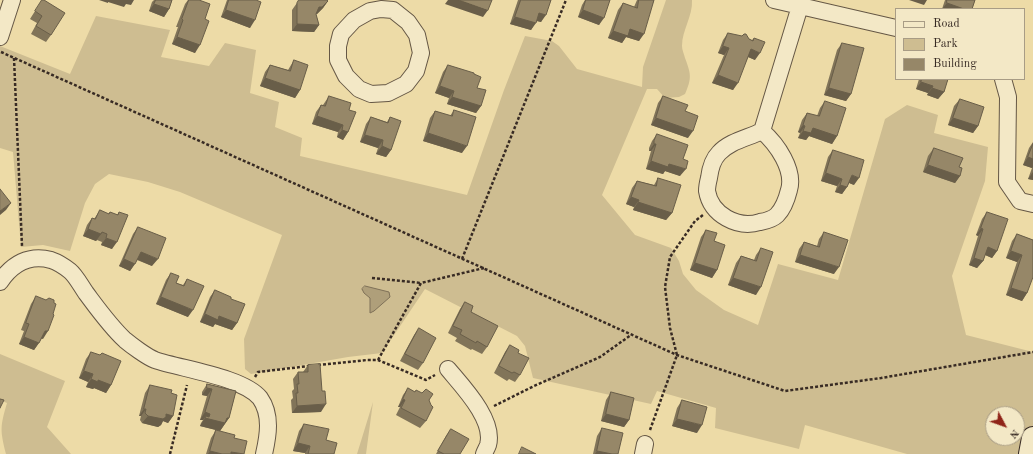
<!DOCTYPE html>
<html>
<head>
<meta charset="utf-8">
<style>
  body { margin:0 }
  #map { position:relative; width:1033px; height:454px; overflow:hidden; background:#eddba7; font-family:"Old Standard TT",serif }
  canvas { display:block }
  .legend { position:absolute; left:895px; top:8px; width:130px; height:72px; box-sizing:border-box; background:#f3e8c6; border:1px solid #a89c85; margin:0; padding:5px 7px; list-style:none; font-size:12px; color:#382b24 }
  .legend li { display:flex; align-items:center; gap:8px; height:20px }
  .legend b { width:20px; border:1px solid #a89c85 }
  .north { position:absolute; left:985px; top:406px; width:40px; height:40px; box-sizing:border-box; background:#f3e8c6; border:1px solid #a89c85; border-radius:50%; rotate:131deg; font-size:11px; font-weight:700; line-height:16px; text-align:center; color:#382b24 }
  .north::after { content:''; display:block; margin:auto; width:14px; height:18px; background:#8f2418; clip-path:polygon(50% 0,100% 100%,50% 72%,0 100%) }
</style>
</head>
<body>
<div id="map">
<canvas width="1033" height="454"></canvas>
<ul class="legend">
<li><b style="height:5px;background:#f3e8c6"></b>Road</li>
<li><b style="height:11px;background:#cebd91"></b>Park</li>
<li><b style="height:11px;background:#968768"></b>Building</li>
</ul>
<div class="north">N</div>
</div>
<script>
const context = document.querySelector('canvas').getContext('2d');
context.lineJoin = 'round';
function fillPath(path, color) { context.fillStyle = color; context.fill(path, 'evenodd'); }
function strokePath(path, color, width, dash) { context.strokeStyle = color; context.lineWidth = width; context.lineCap = dash ? 'butt' : 'round'; context.setLineDash(dash || []); context.stroke(path); }
fillPath(new Path2D(`
  M666,0H692C693,16 682,30 682,46C682,50 684,54 685,58C691,74 692,78 685,94L679,97L665,98L657,89H647L602,195L635,235L671,248L679,261L683,274L696,290L724,310L758,325L778,264L838,280L885,119L907,105L938,115L934,133L988,147L985,181L952,276L966,335L1033,352V454H907L805,425L799,449L715,428L716,408L657,391L651,404L533,378L525,346L517,336L425,289L382,353L348,357L251,374L245,369L244,339L282,235L180,192L148,182L109,174L95,184L85,203L70,251L43,245L21,247L13,152L0,148V46L70,74L96,16L170,30L161,57L209,66L225,43L256,50L250,93L279,102L275,127L302,138L300,156L467,195L504,90L525,36L552,41L559,46L577,69L642,87L643,67ZM993,414H1017V438H993Z
  M0,354L65,381L47,427L71,454H6C0,430 0,427 7,403L0,400Z
  M373,402L366,454H357Z`), '#cebd91');
const water = new Path2D(`
  M365,286L389,292L390,297L374,311L370,313V298L364,293L362,289Z`);
fillPath(water, '#af9f7a');
strokePath(water, '#7f7158', 1);
const minor = new Path2D(`
  M774,0L896,28
  M381,9L393,10L408,22L417,35L421,53L416,71L406,84L388,93L371,94L359,89L346,76L338,60V46L341,34L354,20L370,11Z
  M0,37L12,0
  M1003,79L1008,97L1007,182L1020,201L1033,204
  M762,131C777,144 795,170 789,190C787,198 783,209 777,215C773,219 766,221 760,222C738,229 711,215 707,191C707,187 708,182 709,178C710,170 713,159 719,153C730,141 748,138 762,131L800,6
  M0,282C12,264 29,254 51,260C57,262 65,267 70,271C76,276 81,286 86,293C98,309 110,326 125,340C131,345 147,357 155,360C181,369 243,377 260,398C272,415 268,436 264,454
  M448,369C463,387 495,420 488,445C487,448 485,451 484,454
  M643,454L645,444`);
const secondary = new Path2D(`
  M1030,454L1033,438`);
strokePath(minor, '#655745', 18);
strokePath(secondary, '#382b24', 24);
strokePath(new Path2D(`
  M1,52L677,355L785,391L881,378L1033,352
  M14,58L22,246
  M462,259L566,0
  M372,278L421,283
  M378,360L421,283L484,268
  M318,365L367,360H378L426,380L435,375
  M255,377L258,372L309,366
  M494,406L534,386L600,357L631,335
  M650,430L677,355L670,328L665,287L670,257L695,221L703,215
  M170,454L187,385`), '#382b24', 2.5, [3, 2]);
strokePath(minor, '#f3e8c6', 16);
strokePath(secondary, '#f3e8c6', 22);
fillPath(new Path2D(`
  M42,0L51,35L46,42L31,34L37,23L30,19Z
  M154,0H172L169,9L164,17L149,11L152,2Z
  M188,0H199L205,19L195,53L172,44L178,27H176L185,4Z
  M227,0H256L250,28L221,17Z
  M299,0L328,1L323,8L317,14H316L319,25L314,32L292,31V10Z
  M518,0H551L541,22L536,21L531,30L510,24Z
  M585,0H610L599,25L578,17L582,5Z
  M637,0H654L639,41L626,37L622,43L608,38L618,10L623,3L634,7Z
  M945,0H975L972,9H942Z
  M728,33L752,40L754,38L755,60L748,57L733,90L712,83L724,55L718,53L723,40Z
  M842,43L851,94L846,101L824,95L837,50Z
  M294,60L300,90L295,98L260,86L265,72L270,65L288,70Z
  M448,65L474,74L481,106L476,113L447,104L449,98L435,93L443,72Z
  M919,79H948L944,92L938,99L927,95L928,93L916,89Z
  M329,96L349,110L348,132L343,140L337,137L338,132L312,124L316,112L321,105H323Z
  M663,96L685,111L688,138L651,125L658,103Z
  M960,99L978,126L973,133L948,125L954,106Z
  M825,101L837,136L832,144L809,136L806,140L798,138L800,133L798,132L802,120L807,113L817,116L820,108Z
  M454,110L462,153L423,141L430,118L435,111L450,116Z
  M371,117L387,122L390,117L391,150L386,157L376,154L378,148L360,142L366,124Z
  M657,134L683,159L680,176L665,171L663,174L646,169L651,151H649V148L652,141Z
  M1033,142V180L1028,179L1032,168L1023,165L1029,148Z
  M934,148L959,167L960,176L955,183L923,172L928,156Z
  M833,150L854,185L849,183L847,187L842,194L835,192L837,186L821,181L828,157Z
  M658,178L672,213L666,220L633,210L634,207L626,204L632,188L637,181L654,185Z
  M100,210L108,214L110,212L117,215L119,212L112,249L101,245L102,242L97,240L96,241L83,236L87,225L92,218L94,219Z
  M987,212L997,251L992,258L985,255L983,261L977,268L969,265L978,236L976,235L982,219Z
  M138,227L152,266L137,260L130,271L119,266L133,234Z
  M706,230L714,241L717,270L712,278L690,270L701,237Z
  M824,232L834,274L795,262L799,249L804,242L817,246L819,239Z
  M1017,234L1033,240L1027,293L1022,301L1006,295L1017,262L1006,258L1012,241Z
  M761,248L756,295L728,285L736,263L741,256L754,260L756,255Z
  M171,273L176,283L183,285L187,279L188,317L156,304L166,280Z
  M215,290L231,299L237,323L232,330L215,324L213,327L200,322L210,297Z
  M36,296L43,339L42,338L34,350L19,344L24,331L21,330L31,304Z
  M465,302L471,312L487,347L482,354L472,349L471,350L455,341L457,338L448,333L460,309Z
  M419,328L423,363L418,370L400,361L414,335Z
  M510,345L518,353L520,375L515,382L509,379L507,381L494,373L505,352Z
  M91,352L111,385L106,393L94,388L93,389L86,387L88,382L79,378L86,359Z
  M308,365L321,412L292,413L291,400L293,398L292,391L294,389L293,379L298,372H303Z
  M207,384L236,391L229,418L220,431L200,426L201,423L203,420H200L207,396L202,395V392Z
  M150,385L171,393L173,416L168,423L163,421L161,425L158,427L142,423L140,420L141,416H139L145,393Z
  M408,388L429,400L426,421L420,428L396,415L400,407H398L403,395Z
  M611,392L629,420L624,427L601,421L606,400Z
  M682,400L697,433L672,426L677,408Z
  M304,424L326,440L334,454H305V453L293,451L299,431Z
  M602,428L618,454H593L597,436Z
  M451,429L460,454H436L446,436Z
  M216,430L234,438L244,454H206L211,438Z`), '#817459');
fillPath(new Path2D(`
  M99,0H134L131,5L126,4L124,7L108,2V3Z
  M448,0H459L488,10L483,17L445,4Z
  M909,0H927L924,5Z
  M328,1L323,8L317,14H314L319,7Z
  M947,3L964,9H942Z
  M154,4L169,9L164,17L149,11Z
  M226,10L255,20L250,28L221,17Z
  M583,10L604,18L599,25L578,17Z
  M539,13L546,15L541,22L534,20Z
  M515,17L536,23L531,30L510,24Z
  M297,24L319,25L314,32L292,31Z
  M630,29L644,34L639,41L626,37L622,43L608,38L613,31Z
  M177,37L200,45L195,53L172,44Z
  M723,46L729,48L724,55L718,53Z
  M751,49L760,53L755,60L746,56Z
  M718,75L738,83L733,90L712,83Z
  M265,78L300,90L295,98L260,86Z
  M921,82L933,86L928,93L916,89Z
  M440,86L454,91L449,98L435,93Z
  M829,88L851,94L846,101L824,95Z
  M932,88L944,92L938,99L927,95Z
  M452,97L481,106L476,113L447,104Z
  M317,116L343,125L338,132L312,124Z
  M656,118L693,131L688,138L651,125Z
  M953,118L978,126L973,133L948,125Z
  M803,125L805,126L800,133L798,132Z
  M813,128L837,136L832,144L809,136L806,140L798,138L803,131Z
  M342,130L348,132L343,140L337,137Z
  M428,133L467,146L462,153L423,141Z
  M365,135L383,140L378,148L360,142Z
  M654,144H656L651,151H649Z
  M382,146L391,150L386,157L376,154Z
  M1028,157L1033,159V167L1032,168L1023,165Z
  M651,161L669,164L686,169L680,176L665,171L663,174L646,169Z
  M928,165L960,176L955,183L923,172Z
  M1033,172V180L1028,179Z
  M826,173L842,179L837,186L821,181Z
  M852,175L859,178L854,185L847,182Z
  M840,185L847,187L842,194L835,192Z
  M631,197L639,200L634,207L626,204Z
  M638,202L672,213L666,220L633,210Z
  M11,203L6,210L0,215V211Z
  M981,228L983,229L978,236L976,235Z
  M88,229L101,234L96,241L83,236Z
  M106,238L117,242L112,249L101,245Z
  M988,247L997,251L992,258L983,254Z
  M1011,251L1022,255L1017,262L1006,258Z
  M141,252L158,259L152,266L136,259Z
  M800,255L839,267L834,274L795,262Z
  M974,258L983,261L977,268L969,265Z
  M124,259L135,264L130,271L119,266Z
  M695,263L717,270L712,278L690,270Z
  M733,278L761,287L756,295L728,285Z
  M1011,288L1027,293L1022,301L1006,295Z
  M161,297L193,310L188,317L156,304Z
  M205,314L219,316L237,323L232,330L215,324L213,327L200,322Z
  M45,331H48L43,339L40,338Z
  M24,337L39,343L34,350L19,344Z
  M84,371L93,374L88,382L79,378Z
  M91,379L98,380L111,385L106,393L94,388L93,389L86,387Z
  M207,388L212,389L207,396L202,395Z
  M403,399L405,400L400,407H398Z
  M326,404L321,412L292,413L297,406Z
  M144,409H146L141,416H139Z
  M205,412L210,414L207,419L227,418H229L220,431L200,426L205,418L206,416L203,420H200Z
  M166,414L173,416L168,423L163,421L161,425L158,427L142,423L148,416Z
  M606,414L629,420L624,427L601,421Z
  M677,419L702,425L697,433L672,426Z
  M298,443L310,446L305,453L293,451Z
  M210,451L222,454H208Z
  M597,451L612,454H595Z
  M231,452L242,454H230Z`), '#695e49');
const building = new Path2D(`
  M42,0H44L65,13L51,35L36,26L42,16L35,11Z
  M156,0H172L169,9L154,4Z
  M189,0H199L210,4L205,19L209,21L200,45L177,37L183,20L182,19Z
  M229,0H256L261,2L255,20L226,10Z
  M299,0H327L328,1L322,7H319L316,14L319,25L297,24V3Z
  M459,0H492L488,10Z
  M521,0H551L546,15L539,13L536,23L515,17Z
  M586,0H610L604,18L583,10Z
  M639,0H654L644,34L630,29L628,36L613,31L623,3L637,8Z
  M947,0H975L972,9H964L947,3Z
  M728,33L742,36L744,34H746L749,39L753,41L754,38L765,42L760,53L751,49L738,83L718,75L729,48L723,46Z
  M842,43L864,48L851,94L829,88Z
  M294,60L308,65L300,90L265,78L270,65L290,71Z
  M448,65L474,73V74L481,77L477,88L486,90L481,106L452,97L454,91L440,86Z
  M922,79H948L944,92L932,88L933,86L921,82Z
  M329,96L351,103L349,110L356,112L348,132L342,130L343,125L317,116L321,105L325,106Z
  M663,96L688,105L685,111L698,116L693,131L656,118Z
  M960,99L984,107L978,126L953,118Z
  M825,101L846,108L837,136L813,128L811,133L803,131L805,126L803,125L807,113L819,116Z
  M454,110L476,117L467,146L428,133L435,111L452,116Z
  M371,117L388,123L390,117L401,121L391,150L382,146L383,140L365,135Z
  M657,134L688,145L683,159L688,161L686,169L669,164L668,167L651,161L656,144H654V141Z
  M1033,144V159L1028,157Z
  M934,148L963,158L959,167L962,168L960,176L928,165Z
  M833,150L864,160L859,178L852,175L847,187L840,185L842,179L826,173Z
  M658,178L681,185L672,213L638,202L639,200L631,197L637,181L656,186Z
  M0,189L11,203L0,211Z
  M100,210L109,214L110,212L118,215L119,212L128,215L117,242L106,238L107,234L102,232L101,234L88,229L92,218L95,219Z
  M987,212L1008,219L997,251L988,247L983,261L974,258L983,229L981,228Z
  M138,227L166,238L158,259L141,252L135,264L124,259Z
  M706,230L717,233L714,241L725,245L717,270L695,263Z
  M824,232L848,240L839,267L800,255L804,242L819,247Z
  M1017,234L1033,240V277L1027,293L1011,288L1022,255L1011,251Z
  M761,248L773,252L761,287L733,278L741,256L756,261Z
  M171,273L179,276L176,283L184,286L187,279L204,286L193,310L161,297Z
  M215,290L231,297V299L245,304L237,323L219,316L218,320L205,314Z
  M36,296L46,300L49,298L54,300V303L56,304L53,314L54,315L48,331H45L39,343L24,337L29,324L26,323Z
  M465,302L473,306L471,312L498,326L487,347L477,341L476,343L460,334L462,330L453,326Z
  M419,328L436,338L423,363L405,354Z
  M510,345L519,350L518,353L529,358L520,375L514,372L512,373L499,366Z
  M91,352L100,355L102,353L121,361L111,385L98,380V382L91,379L93,374L84,371Z
  M320,364L322,391H325L326,404L297,406L296,393H298L297,384H299L298,372H308V365Z
  M207,384L236,391L229,418H227L225,423L205,418L206,416L209,417L210,414L205,412L212,389L207,388Z
  M150,385L172,390L171,393L177,395L173,416L166,414V417L163,419L148,416L145,413L146,409H144Z
  M408,388L415,392L416,390L422,393L426,389L433,394L429,400L431,405L433,407L426,421L401,408L405,400L403,399Z
  M611,392L634,398L629,420L606,414Z
  M0,399L4,400L0,408Z
  M682,400L707,407L702,425L677,419Z
  M304,424L329,429L326,440L337,443L334,454H308L310,446L298,443Z
  M602,428L623,433L618,454H612L597,451Z
  M451,429L469,439L460,454H444L438,451Z
  M216,430L235,435L234,438L247,441L244,454L231,452V454H222L210,451Z
  M522,447L536,454H519Z`);
fillPath(building, '#968768');
strokePath(building, '#695e49', 1);
</script>
</body>
</html>
